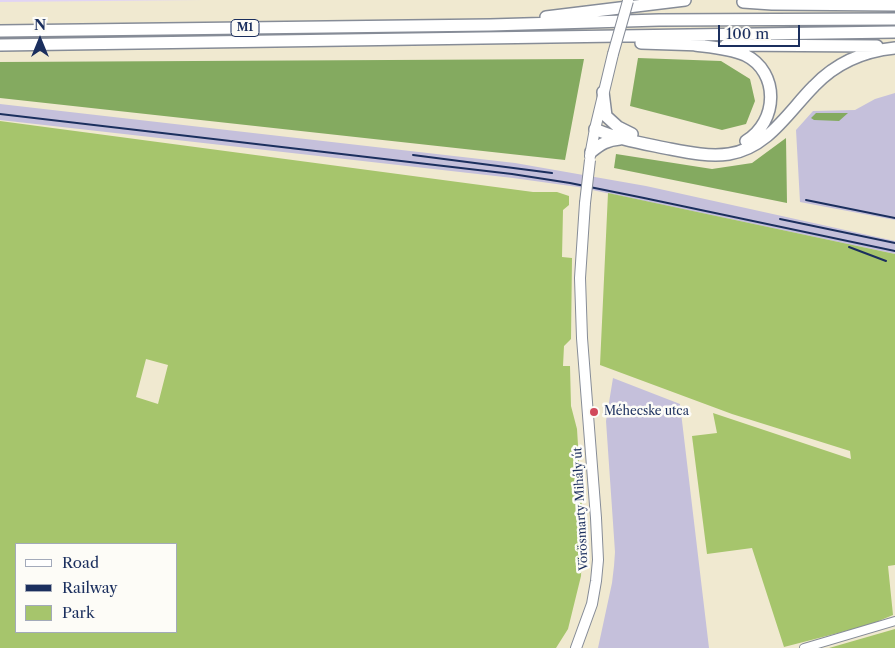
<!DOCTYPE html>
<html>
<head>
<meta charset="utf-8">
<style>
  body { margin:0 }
  #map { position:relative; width:895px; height:648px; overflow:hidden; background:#f0e9d0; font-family:"Libre Caslon Text",serif }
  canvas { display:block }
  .legend { position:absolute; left:15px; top:543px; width:162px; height:90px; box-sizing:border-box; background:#fdfcf7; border:1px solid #a3aaba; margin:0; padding:6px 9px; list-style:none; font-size:15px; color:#1b2f5e }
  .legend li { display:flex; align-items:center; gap:10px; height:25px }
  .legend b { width:25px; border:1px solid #a3aaba }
  .north { position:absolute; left:15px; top:15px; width:50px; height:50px; -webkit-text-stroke:4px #fdfcf7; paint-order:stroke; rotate:0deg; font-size:14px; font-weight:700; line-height:20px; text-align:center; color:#1b2f5e }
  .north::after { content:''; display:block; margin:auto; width:18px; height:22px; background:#1b2f5e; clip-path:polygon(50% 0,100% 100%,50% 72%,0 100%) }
  .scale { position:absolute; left:718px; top:25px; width:82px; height:22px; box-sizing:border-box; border:2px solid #1b2f5e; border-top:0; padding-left:6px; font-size:15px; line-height:18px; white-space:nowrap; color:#1b2f5e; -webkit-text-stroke:4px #fdfcf7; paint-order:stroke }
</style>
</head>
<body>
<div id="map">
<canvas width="895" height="648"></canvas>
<ul class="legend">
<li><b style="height:6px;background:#fff"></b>Road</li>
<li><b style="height:6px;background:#1b2f5e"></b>Railway</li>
<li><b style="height:14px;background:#a6c56c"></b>Park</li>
</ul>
<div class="north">N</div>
<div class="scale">100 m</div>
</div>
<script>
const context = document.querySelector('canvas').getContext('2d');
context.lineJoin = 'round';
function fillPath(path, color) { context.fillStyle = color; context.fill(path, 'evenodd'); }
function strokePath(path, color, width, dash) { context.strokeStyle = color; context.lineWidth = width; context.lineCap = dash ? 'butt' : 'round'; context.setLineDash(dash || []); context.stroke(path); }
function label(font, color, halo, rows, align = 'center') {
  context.font = font + ' "Libre Caslon Text",serif'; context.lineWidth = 5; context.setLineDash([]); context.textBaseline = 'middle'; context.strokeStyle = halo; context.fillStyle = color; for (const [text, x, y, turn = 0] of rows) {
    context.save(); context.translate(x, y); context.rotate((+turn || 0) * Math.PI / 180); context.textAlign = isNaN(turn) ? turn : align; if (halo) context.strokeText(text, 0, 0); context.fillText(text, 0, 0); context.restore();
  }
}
fillPath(new Path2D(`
  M0,0H203L0,2Z`), '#e1d4f4');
fillPath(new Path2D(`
  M895,93V220L800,202L796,130L813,111L855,110L875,99Z
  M0,104L515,163L646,186L895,241V254L578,187L513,178L0,120Z
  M613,378L680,404L709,648H598L612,583L614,566L615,552L606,421Z`), '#c5c0db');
fillPath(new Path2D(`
  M0,121L533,192H557L569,196V205L563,210L562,257L572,258L571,339L564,346L563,366H570L571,406L577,429L583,526L581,576L568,629L556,648H0ZM146,359L168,365L158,404L136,397ZM16,544H176V632H16Z
  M608,193L895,254V565L888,566L893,615L869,625L784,647L752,548L707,554L692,436L717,433L713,413L851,459L850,451L732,414L600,365Z
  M895,629V648H829Z`), '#a6c56c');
fillPath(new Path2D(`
  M638,58L721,61L750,79L755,101L746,124L722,130L630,106Z
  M584,59L565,160L0,98V62Z
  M816,113H848L839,121L814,120L811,118Z
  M786,138L787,203L614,168L616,154L712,169L752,163Z`), '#84aa60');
const minor = new Path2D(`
  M804,648L895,621`);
const major = new Path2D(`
  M590,156L595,129L613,54
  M576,648L592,604L596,581L598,560L596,518L582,338L580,278L585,203`);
const highway = new Path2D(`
  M743,2L772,4L895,5
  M546,17L685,0
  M0,31L490,25L659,20L895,19
  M641,43L702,45
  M0,45L895,32
  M695,45C711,47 729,48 745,55C780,72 778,122 746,141
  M726,45L877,46
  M603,92L606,116L618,127L632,134
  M595,129C617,139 641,143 665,148C686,152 708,157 729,154C768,148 789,111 814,86C836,63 864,51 895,48
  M591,152C601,144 607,140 620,139`);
strokePath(minor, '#868c97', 10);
strokePath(major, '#868c97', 12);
strokePath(highway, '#868c97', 14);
strokePath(minor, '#fff', 8);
strokePath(major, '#fff', 10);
strokePath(highway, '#fff', 11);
strokePath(new Path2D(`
  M0,114L512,174L570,183L644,198L895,251
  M413,155L552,173
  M806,200L895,218
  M780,219L895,243
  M849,247L886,261`), '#1b2f5e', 2);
const majorBridge = new Path2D(`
  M613,54L628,1
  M585,203L590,160`);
strokePath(majorBridge, '#868c97', 12, []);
strokePath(majorBridge, '#fff', 10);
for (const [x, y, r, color] of [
  [594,412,5,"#d1495b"]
]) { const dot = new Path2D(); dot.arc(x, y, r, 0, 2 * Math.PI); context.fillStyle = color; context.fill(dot); strokePath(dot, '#fdfcf7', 2); }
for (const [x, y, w] of [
  [245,28,28]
]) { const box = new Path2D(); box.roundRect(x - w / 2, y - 8.5, w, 17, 4); context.fillStyle = '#fdfcf7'; context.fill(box); strokePath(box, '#1b2f5e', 1); }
label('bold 11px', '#1b2f5e', null, [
  ["M1",245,28]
]);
label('12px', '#1b2f5e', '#fdfcf7', [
  ["Méhecske utca",604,412]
], 'left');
label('12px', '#1b2f5e', '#fdfcf7', [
  ["Vörösmarty Mihály út",581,509,-93]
]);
</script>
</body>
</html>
